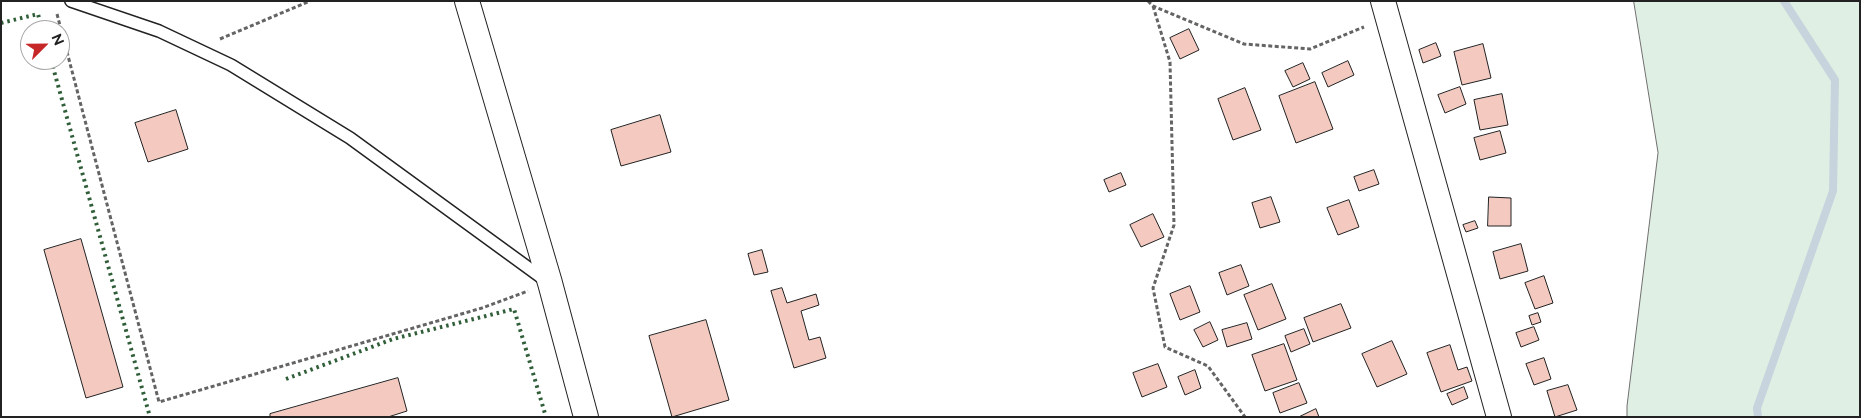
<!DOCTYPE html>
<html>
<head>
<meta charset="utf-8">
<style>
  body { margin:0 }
  #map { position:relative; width:1861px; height:418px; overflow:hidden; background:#fff; font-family:Raleway,sans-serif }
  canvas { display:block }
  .frame { position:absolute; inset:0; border:2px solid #222; pointer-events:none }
  .north { position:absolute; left:20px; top:20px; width:50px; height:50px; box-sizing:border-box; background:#fff; border:1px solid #a7a7a7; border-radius:50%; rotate:67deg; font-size:14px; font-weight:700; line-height:20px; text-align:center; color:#222 }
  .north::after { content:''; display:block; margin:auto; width:18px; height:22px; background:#c62828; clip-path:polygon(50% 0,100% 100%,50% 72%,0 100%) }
</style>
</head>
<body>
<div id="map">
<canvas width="1861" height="418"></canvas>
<div class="frame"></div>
<div class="north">N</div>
</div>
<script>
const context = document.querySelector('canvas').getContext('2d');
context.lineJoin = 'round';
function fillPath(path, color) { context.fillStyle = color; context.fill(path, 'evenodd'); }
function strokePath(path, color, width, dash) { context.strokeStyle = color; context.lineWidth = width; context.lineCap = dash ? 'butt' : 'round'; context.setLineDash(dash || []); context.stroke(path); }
const green = new Path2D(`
  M1634,1H1860V417H1627V406L1658,153Z`);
fillPath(green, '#e0efe3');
strokePath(green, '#6f6f6f', 1);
strokePath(new Path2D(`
  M1758,417L1757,408L1833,191L1835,80L1784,1`), '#c7d3dd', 8);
const building = new Path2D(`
  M1189,29L1199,50L1180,59L1170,38Z
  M1436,43L1441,56L1423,63L1419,50Z
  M1483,44L1491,78L1462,85L1454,52Z
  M1348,61L1354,75L1328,87L1322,73Z
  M1303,63L1310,79L1293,87L1285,71Z
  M1315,82L1333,129L1296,143L1279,96Z
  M1460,87L1466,104L1445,113L1438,95Z
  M1245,88L1261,130L1233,140L1218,99Z
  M1502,94L1508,125L1480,130L1474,100Z
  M176,110L188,149L148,162L135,123Z
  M660,115L671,152L621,166L611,130Z
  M1500,131L1506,153L1480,160L1474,138Z
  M1374,170L1379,184L1359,191L1354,177Z
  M1121,173L1126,185L1109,192L1104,180Z
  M1271,197L1280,222L1260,228L1252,203Z
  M1489,197L1511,198V226H1488Z
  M1349,200L1359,227L1338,235L1327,208Z
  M1153,214L1164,237L1141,247L1130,225Z
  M1475,221L1478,228L1466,232L1463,225Z
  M81,239L123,387L86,398L44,250Z
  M1521,244L1528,271L1500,279L1493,252Z
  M762,250L768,272L754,275L748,254Z
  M1241,265L1249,286L1227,295L1219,273Z
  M1544,276L1553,303L1535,309L1525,283Z
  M1272,284L1286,319L1258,330L1244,295Z
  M1190,286L1200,312L1180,320L1170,294Z
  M782,288L787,303L816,294L819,305L801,311L809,340L820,337L826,358L794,368L771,291Z
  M1341,304L1351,328L1313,342L1304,318Z
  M1538,313L1541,322L1532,325L1529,316Z
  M706,320L729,400L672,417L649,336Z
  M1210,322L1218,340L1203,347L1194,330Z
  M1247,323L1252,339L1227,347L1222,330Z
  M1534,327L1539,340L1521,347L1516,333Z
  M1304,329L1310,344L1291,352L1285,336Z
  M1392,341L1407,374L1377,387L1362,354Z
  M1284,344L1297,380L1265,391L1252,355Z
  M1450,345L1458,370L1467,367L1472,381L1441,392L1427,353Z
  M1544,358L1551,379L1534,385L1526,364Z
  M1158,364L1167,387L1142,397L1133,373Z
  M1195,370L1201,388L1185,395L1178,377Z
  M398,378L407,411L388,417H270V414Z
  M1299,383L1307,403L1280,413L1273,393Z
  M1568,385L1577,410L1555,417L1547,391Z
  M1464,387L1468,398L1452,405L1447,394Z
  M1316,409L1319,417H1299Z`);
fillPath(building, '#f3c9c0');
strokePath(building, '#222', 1);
const service = new Path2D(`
  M71,1L159,31L231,65L350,138L545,280`);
const minor = new Path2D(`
  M467,1L550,283L586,417
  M1383,1L1499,417`);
strokePath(service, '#222', 14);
strokePath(minor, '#222', 26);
strokePath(new Path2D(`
  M1148,1L1153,6L1244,44L1310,49L1364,27
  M1153,6L1170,62L1174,225L1153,288L1165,347L1208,366L1245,417
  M57,14L159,402L482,308L528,291
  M220,39L310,1`), '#646464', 3, [4, 2.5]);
strokePath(service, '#fff', 11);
strokePath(minor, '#fff', 24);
strokePath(new Path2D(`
  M1,23L38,14L42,30
  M51,60L150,417
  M286,379L393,339L514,309L546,417`), '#2f5e38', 4, [2.5, 4]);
</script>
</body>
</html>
